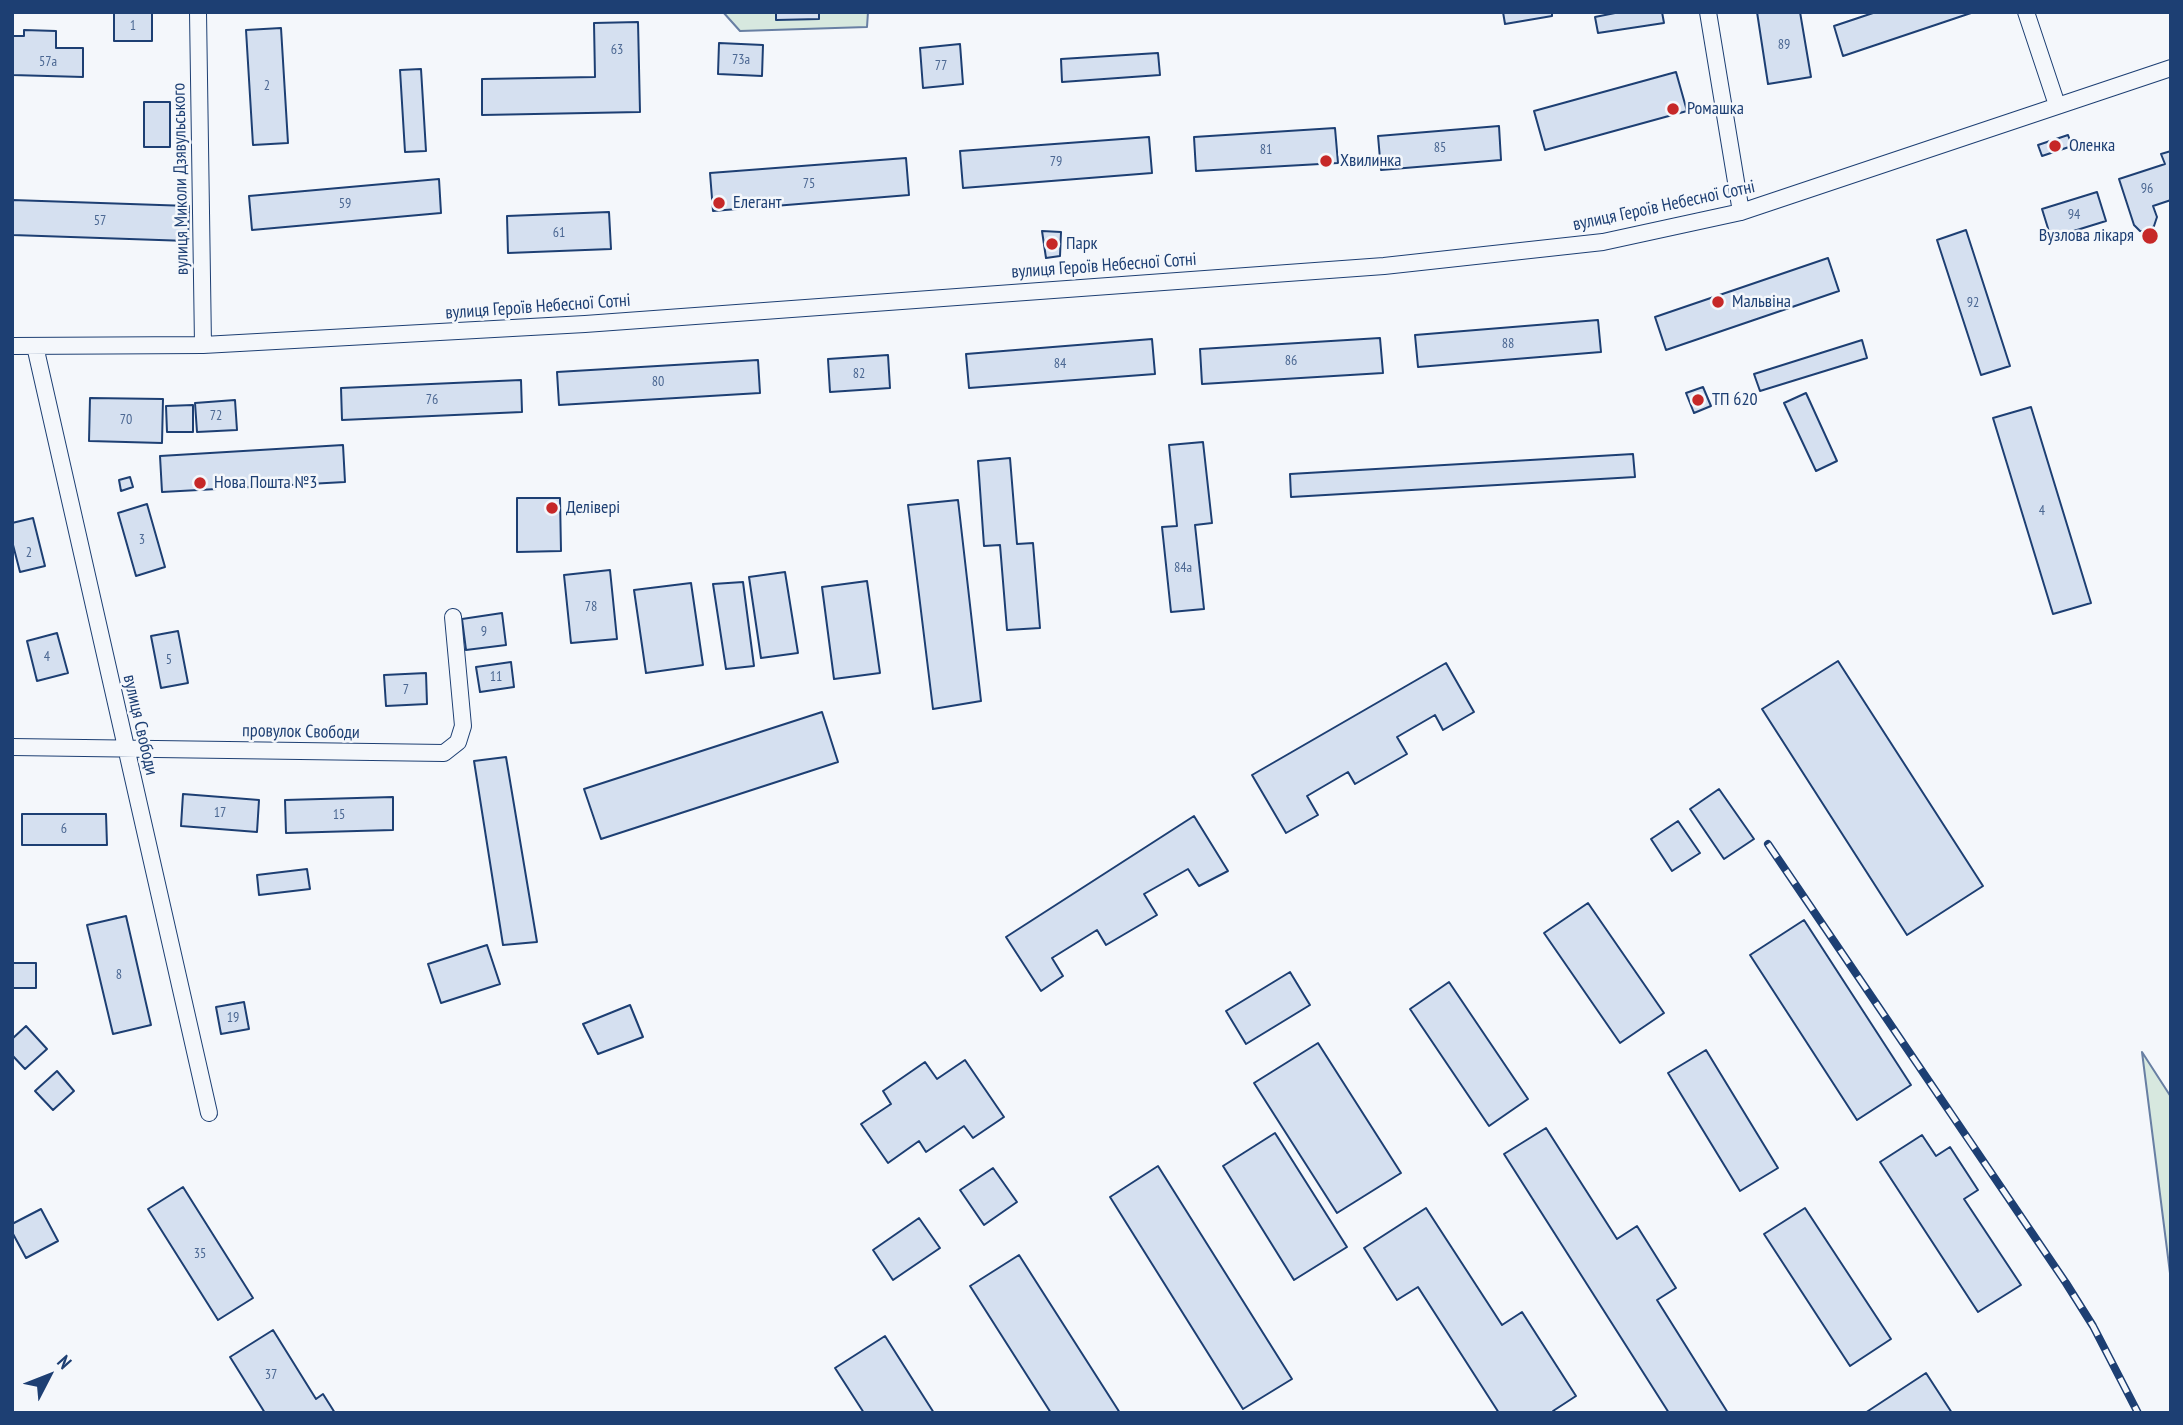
<!DOCTYPE html>
<html>
<head>
<meta charset="utf-8">
<style>
  body { margin:0 }
  #map { position:relative; width:2183px; height:1425px; overflow:hidden; background:#f4f7fb; font-family:"PT Sans Narrow",sans-serif }
  canvas { display:block }
  .frame { position:absolute; inset:0; border:14px solid #1d3f73; pointer-events:none }
  .north { position:absolute; left:14px; top:1341px; width:70px; height:70px; -webkit-text-stroke:5px #f4f7fb; paint-order:stroke; rotate:48deg; font-size:19px; font-weight:700; line-height:28px; text-align:center; color:#1d3f73 }
  .north::after { content:''; display:block; margin:auto; width:24px; height:32px; background:#1d3f73; clip-path:polygon(50% 0,100% 100%,50% 72%,0 100%) }
</style>
</head>
<body>
<div id="map">
<canvas width="2183" height="1425"></canvas>
<div class="frame"></div>
<div class="north">N</div>
</div>
<script>
const context = document.querySelector('canvas').getContext('2d');
context.lineJoin = 'round';
function fillPath(path, color) { context.fillStyle = color; context.fill(path, 'evenodd'); }
function strokePath(path, color, width, dash) { context.strokeStyle = color; context.lineWidth = width; context.lineCap = dash ? 'butt' : 'round'; context.setLineDash(dash || []); context.stroke(path); }
function label(font, color, halo, rows, align = 'center') {
  context.font = font + ' "PT Sans Narrow",sans-serif'; context.lineWidth = 5; context.setLineDash([]); context.textBaseline = 'middle'; context.strokeStyle = halo; context.fillStyle = color; for (const [text, x, y, turn = 0] of rows) {
    context.save(); context.translate(x, y); context.rotate((+turn || 0) * Math.PI / 180); context.textAlign = isNaN(turn) ? turn : align; if (halo) context.strokeText(text, 0, 0); context.fillText(text, 0, 0); context.restore();
  }
}
const green = new Path2D(`
  M723,12H868L867,27L740,31Z
  M2142,1052L2171,1097V1281Z`);
fillPath(green, '#d7e8df');
strokePath(green, '#687fa3', 2);
const building = new Path2D(`
  M114,12H152V41H114Z
  M776,12H819V19L776,20Z
  M1503,12H1552V16L1505,24Z
  M1620,12H1662L1664,23L1598,33L1595,17Z
  M1757,12H1800L1811,77L1768,84Z
  M1876,12H1974L1843,56L1834,26Z
  M638,22L640,112L482,115V79L595,77L594,23Z
  M281,28L288,143L253,145L246,30Z
  M24,30L56,31V48H83V77L12,75V36H24Z
  M719,43L763,45L762,76L718,74Z
  M960,44L963,84L923,88L920,48Z
  M1158,53L1160,75L1062,82L1061,59Z
  M421,69L426,151L405,152L400,70Z
  M1676,72L1687,111L1545,150L1534,111Z
  M144,102H170V147H144Z
  M1499,126L1501,160L1381,170L1378,136Z
  M1335,128L1338,163L1196,171L1194,137Z
  M2068,135L2072,146L2042,156L2038,145Z
  M1149,137L1152,173L963,188L960,151Z
  M2171,151V200L2153,206L2157,217L2154,226L2149,232L2140,231L2134,225L2119,179L2165,164L2161,154Z
  M906,158L909,195L713,211L710,173Z
  M439,179L441,213L252,230L249,196Z
  M2097,192L2106,221L2051,238L2042,209Z
  M12,200L189,206L188,241L12,235Z
  M609,212L611,249L508,253L507,216Z
  M1966,230L2010,366L1981,375L1937,240Z
  M1042,231L1061,232L1060,256L1046,258Z
  M1828,258L1839,291L1666,350L1655,317Z
  M1598,320L1601,352L1418,367L1415,335Z
  M1380,338L1383,373L1202,384L1200,349Z
  M1152,339L1155,374L969,388L966,354Z
  M1862,340L1867,358L1760,391L1754,374Z
  M888,355L890,388L830,392L828,359Z
  M758,360L760,393L559,405L557,372Z
  M521,380L522,412L342,420L341,388Z
  M1703,387L1711,406L1694,413L1686,393Z
  M1806,393L1837,461L1816,471L1784,403Z
  M90,398L163,399L162,443L89,441Z
  M235,400L237,430L197,432L195,403Z
  M193,405V432H167L166,406Z
  M2031,407L2091,603L2053,614L1993,418Z
  M1203,442L1212,523L1195,525L1204,609L1171,612L1162,527L1177,526L1169,445Z
  M343,445L345,482L162,492L160,456Z
  M1633,454L1635,477L1291,497L1290,474Z
  M1010,458L1017,544L1033,543L1040,628L1007,630L1000,545L984,546L978,461Z
  M130,477L133,487L121,491L119,480Z
  M517,498H560L561,551L517,552Z
  M958,500L981,701L933,709L908,505Z
  M147,504L165,567L136,576L118,513Z
  M33,518L45,566L20,572L12,541V523Z
  M610,570L617,639L571,643L564,575Z
  M785,572L798,653L761,658L749,577Z
  M867,581L880,673L834,679L822,587Z
  M743,582L754,666L726,669L713,584Z
  M691,583L703,665L646,673L634,590Z
  M502,613L506,645L466,650L462,619Z
  M178,631L188,683L161,688L151,636Z
  M57,633L68,673L37,681L27,641Z
  M1838,661L1983,886L1907,935L1762,709Z
  M511,662L514,687L480,692L476,667Z
  M1446,663L1474,712L1443,730L1435,715L1397,737L1407,754L1355,784L1348,772L1307,796L1318,815L1286,833L1252,775Z
  M426,673L427,704L386,706L384,675Z
  M822,712L838,762L601,839L584,789Z
  M506,757L537,942L503,945L474,761Z
  M1719,789L1754,839L1724,859L1690,809Z
  M183,794L259,800L257,832L181,826Z
  M393,797V830L286,833L285,800Z
  M22,814H106L107,845H22Z
  M1194,816L1228,871L1199,886L1188,869L1144,894L1157,915L1106,945L1097,930L1052,958L1063,976L1041,991L1006,937Z
  M1678,821L1700,853L1672,871L1651,839Z
  M307,869L310,889L259,895L257,875Z
  M1588,903L1664,1013L1620,1043L1544,933Z
  M126,916L151,1025L113,1034L87,925Z
  M1804,920L1911,1085L1857,1120L1750,955Z
  M487,945L500,984L441,1003L428,964Z
  M12,963H36V988H12Z
  M1290,972L1310,1005L1246,1044L1226,1011Z
  M1449,982L1528,1099L1489,1126L1410,1009Z
  M244,1002L249,1029L221,1034L216,1007Z
  M630,1005L643,1037L598,1054L583,1024Z
  M26,1026L47,1049L25,1069L12,1055V1039Z
  M1318,1043L1401,1173L1337,1213L1254,1083Z
  M1706,1050L1778,1168L1740,1191L1668,1073Z
  M965,1060L1004,1117L973,1138L964,1126L926,1152L919,1141L888,1163L861,1124L891,1104L883,1091L925,1062L937,1079Z
  M57,1071L74,1091L53,1110L35,1091Z
  M1546,1128L1617,1239L1637,1226L1676,1288L1657,1300L1728,1413H1669L1504,1154Z
  M1275,1133L1347,1247L1294,1280L1223,1166Z
  M1922,1135L1936,1156L1950,1147L1978,1190L1964,1199L2021,1285L1978,1312L1880,1162Z
  M1158,1166L1292,1379L1243,1409L1110,1197Z
  M993,1168L1017,1202L984,1225L960,1190Z
  M183,1187L253,1298L218,1320L148,1209Z
  M1426,1208L1502,1325L1522,1312L1576,1396L1553,1411L1554,1413H1499L1418,1287L1397,1300L1364,1248Z
  M1805,1208L1891,1339L1850,1366L1764,1234Z
  M41,1209L58,1241L26,1258L12,1232V1224Z
  M919,1218L940,1248L893,1280L873,1250Z
  M1019,1255L1120,1413H1051L970,1286Z
  M273,1330L316,1399L323,1394L335,1413H265L230,1357Z
  M885,1336L934,1413H864L835,1368Z
  M1926,1373L1952,1413H1865Z`);
fillPath(building, '#d5e0f0');
strokePath(building, '#1d3f73', 2);
const street = new Path2D(`
  M198,12L203,345
  M1708,12L1741,212
  M2026,12L2057,105
  M12,346L203,345L585,324L1384,266L1603,242L1741,212L2171,68
  M35,346L209,1113
  M12,747L444,753L458,742L463,726L453,617`);
strokePath(street, '#1d3f73', 18);
strokePath(street, '#f4f7fb', 16);
const rail = new Path2D(`
  M1768,844L2066,1283L2093,1326L2138,1413`);
strokePath(rail, '#1d3f73', 8);
strokePath(rail, '#f4f7fb', 5, [16]);
for (const [x, y, r, color] of [
  [1673,109,7,"#c62828"],
  [2055,146,7,"#c62828"],
  [1326,161,7,"#c62828"],
  [719,203,7,"#c62828"],
  [2150,236,9,"#c62828"],
  [1052,244,7,"#c62828"],
  [1718,302,7,"#c62828"],
  [1698,400,7,"#c62828"],
  [200,483,7,"#c62828"],
  [552,508,7,"#c62828"]
]) { const dot = new Path2D(); dot.arc(x, y, r, 0, 2 * Math.PI); context.fillStyle = color; context.fill(dot); strokePath(dot, '#f4f7fb', 2.5); }
label('14px', '#4b6792', null, [
  ["1",133,26],
  ["89",1784,45],
  ["63",617,50],
  ["73а",741,60],
  ["57а",48,62],
  ["77",941,66],
  ["2",267,86],
  ["85",1440,148],
  ["81",1266,150],
  ["79",1056,162],
  ["75",809,184],
  ["96",2147,189],
  ["59",345,204],
  ["94",2074,215],
  ["57",100,221],
  ["61",559,233],
  ["92",1973,303],
  ["88",1508,344],
  ["86",1291,361],
  ["84",1060,364],
  ["82",859,374],
  ["80",658,382],
  ["76",432,400],
  ["72",216,416],
  ["70",126,420],
  ["4",2042,511],
  ["3",142,540],
  ["2",29,553],
  ["84а",1183,568],
  ["78",591,607],
  ["9",484,632],
  ["4",47,657],
  ["5",169,660],
  ["11",496,677],
  ["7",406,690],
  ["17",220,813],
  ["15",339,815],
  ["6",64,829],
  ["8",119,975],
  ["19",233,1018],
  ["35",200,1254],
  ["37",271,1375]
]);
label('18px', '#1d3f73', '#f4f7fb', [
  ["Ромашка",1687,109],
  ["Оленка",2069,146],
  ["Хвилинка",1340,161],
  ["Елегант",733,203],
  ["Вузлова лікаря",2134,236,"right"],
  ["Парк",1066,244],
  ["Мальвіна",1732,302],
  ["ТП 620",1712,400],
  ["Нова Пошта №3",214,483],
  ["Делівері",566,508]
], 'left');
label('18px', '#1d3f73', '#f4f7fb', [
  ["вулиця Миколи Дзявульського",181,179,-91],
  ["вулиця Героїв Небесної Сотні",1664,206,-12],
  ["вулиця Героїв Небесної Сотні",1104,266,-4],
  ["вулиця Героїв Небесної Сотні",538,307,-4],
  ["вулиця Свободи",140,725,77],
  ["провулок Свободи",301,732,1]
]);
</script>
</body>
</html>
